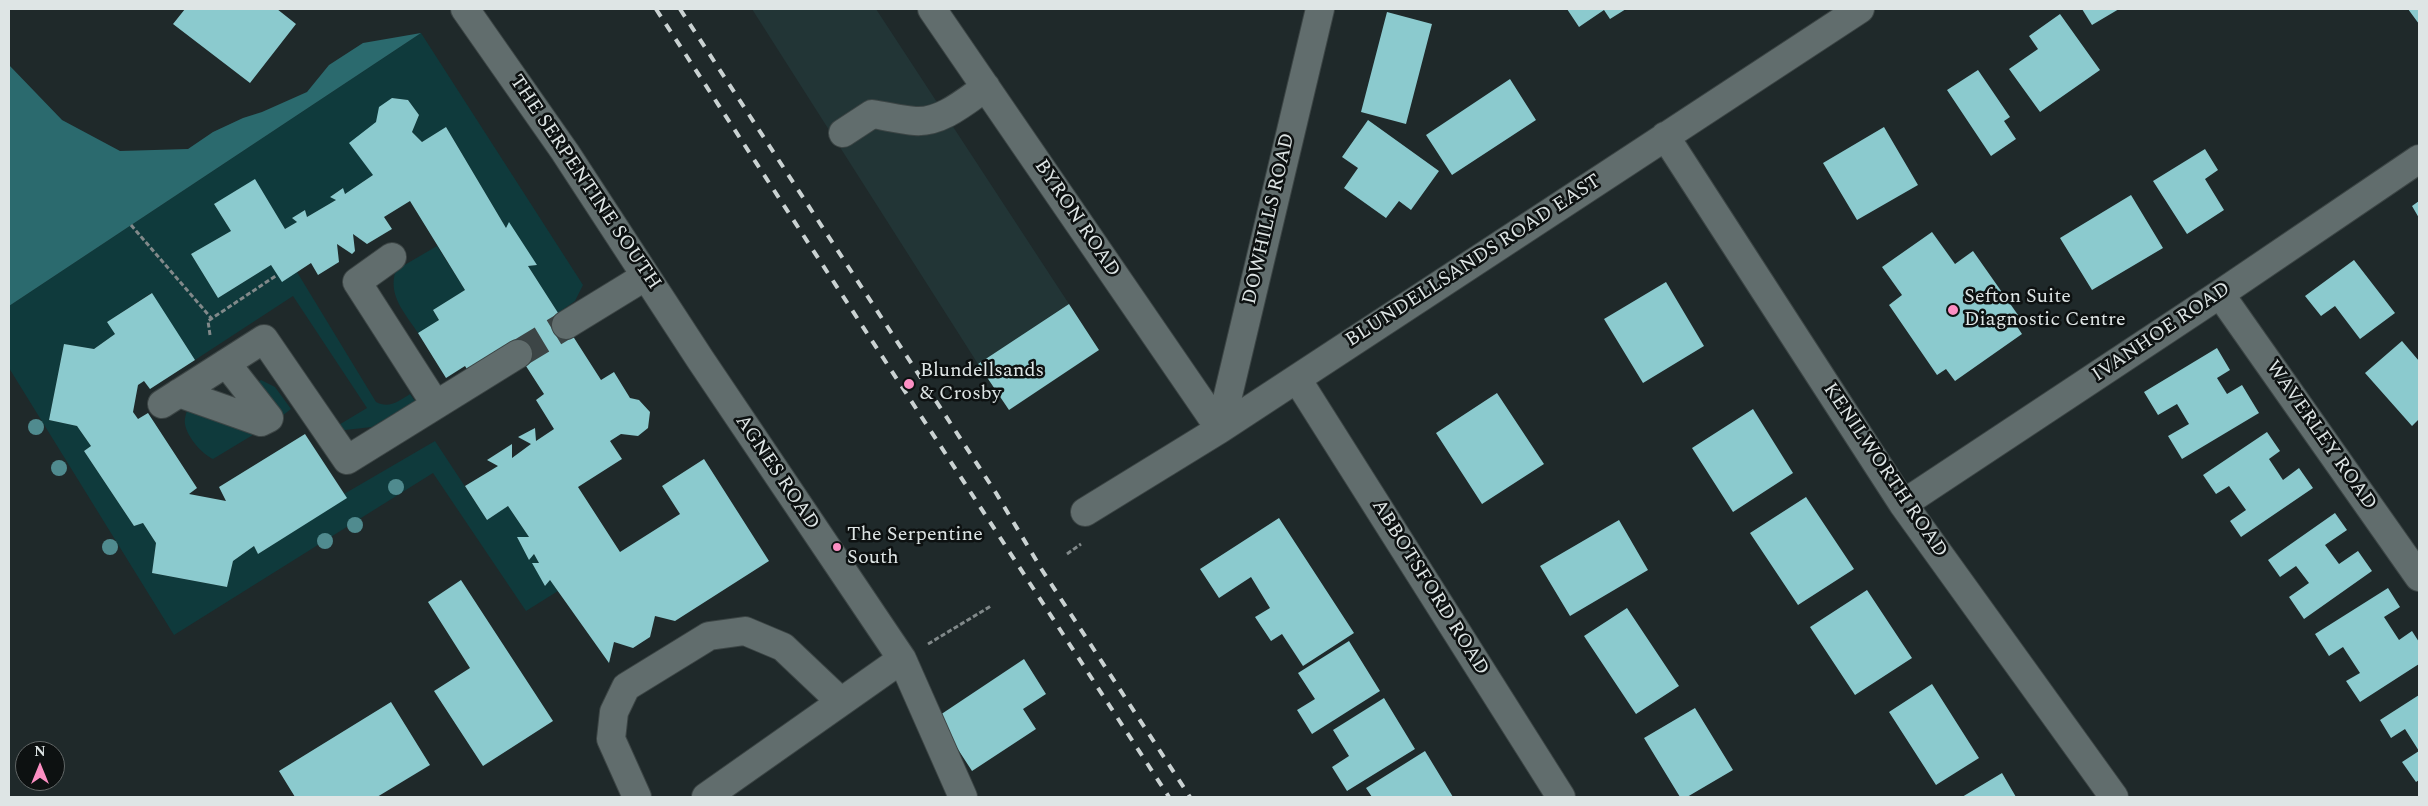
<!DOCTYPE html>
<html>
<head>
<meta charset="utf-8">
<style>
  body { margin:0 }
  #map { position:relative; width:2428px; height:806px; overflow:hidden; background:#1f292a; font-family:Spectral,serif }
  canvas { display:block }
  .frame { position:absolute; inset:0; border:10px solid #dee5e5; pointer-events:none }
  .north { position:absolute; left:15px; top:741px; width:50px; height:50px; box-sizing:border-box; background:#0d1111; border:1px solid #616666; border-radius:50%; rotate:0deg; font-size:14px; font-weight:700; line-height:20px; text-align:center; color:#dee5e5 }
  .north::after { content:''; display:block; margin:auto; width:18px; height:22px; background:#fc8fc3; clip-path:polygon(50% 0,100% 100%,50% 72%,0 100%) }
</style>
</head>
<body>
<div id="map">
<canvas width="2428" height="806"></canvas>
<div class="frame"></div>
<div class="north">N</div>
</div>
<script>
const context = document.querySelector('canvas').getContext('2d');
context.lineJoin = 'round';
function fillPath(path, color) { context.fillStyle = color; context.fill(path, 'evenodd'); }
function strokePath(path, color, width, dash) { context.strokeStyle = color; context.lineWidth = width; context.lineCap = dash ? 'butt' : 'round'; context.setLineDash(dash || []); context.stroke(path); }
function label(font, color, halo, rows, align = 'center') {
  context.font = font + ' Spectral,serif'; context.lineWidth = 5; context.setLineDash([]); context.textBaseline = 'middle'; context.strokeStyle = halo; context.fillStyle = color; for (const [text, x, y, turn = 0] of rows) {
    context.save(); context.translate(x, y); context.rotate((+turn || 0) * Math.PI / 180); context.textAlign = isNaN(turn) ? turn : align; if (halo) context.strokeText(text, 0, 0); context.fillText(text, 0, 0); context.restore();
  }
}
fillPath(new Path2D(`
  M752,9H876L1069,304L978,364Z`), '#223536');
fillPath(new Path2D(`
  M421,33L583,285L575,301L558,313L528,266L537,265L506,228L446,127L422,142L412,132L419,115L408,100L392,98L373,175L345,194L342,188L330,197L336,200L307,217L305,210L292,218L297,222L285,229L255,180L214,204L231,231L191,254L218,298L271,265L282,281L297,272L376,402C389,409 399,401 410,394L415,401L372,427L327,432L367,408L293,296L195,360L151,293L107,322L115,334L94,349L64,344L49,420L77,426L91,446L84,451L134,526L143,523L156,543L152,573L227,587L233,561L254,546L258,554L346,498L344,494L435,441L487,520L508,506L529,537H517L529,559L534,554L539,563H533L545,586L550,580L558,591L526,611L433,473L174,635L9,368V306Z
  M437,246L465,290L433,310L439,320L418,333C405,313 387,295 396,270Z
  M261,380L275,387L291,409L278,419L257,383Z
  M190,404L261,430L213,459C202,454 187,437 185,424C184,417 187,411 190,404Z`), '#0f3a3c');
fillPath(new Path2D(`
  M421,33L9,306V65L62,120L120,151L188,149L213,132L243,118L262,112L307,92L329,65L363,43Z`), '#2b6a6e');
fillPath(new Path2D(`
  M185,9H277L296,24L250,83L173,24Z
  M1567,9H1626L1610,19L1604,10L1579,27Z
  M2082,9H2119L2092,25Z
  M2408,9H2419V24Z
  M1387,12L1432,24L1406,124L1361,112Z
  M2060,14L2100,70L2040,112L2009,69L2038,49L2029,36Z
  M1978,70L2010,117L2004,121L2016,139L1991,156L1947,90Z
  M1510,79L1536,120L1452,175L1426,135Z
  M392,98L408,100L419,115L412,132L422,142L446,127L506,228L509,222L537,265L528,266L601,380L614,372L630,398L639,400L650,412L648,428L638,436L621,434L610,441L622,459L578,487L620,552L680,514L662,486L704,459L769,561L675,621L655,616L650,637L633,648L614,642L609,663L550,580L545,586L532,563H539L534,554L529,560L517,537H529L508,506L487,520L465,486L498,466L487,460L512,444V458L531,444L518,437L535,428L536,441L554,429L536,400L544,394L515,349L472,377L465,366L446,378L418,333L439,320L433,310L465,290L410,201L384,217L392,229L367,244L353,234L355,251L352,254L337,244L339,262L318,275L311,263L282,282L271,265L218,298L191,254L231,231L214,204L255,179L285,229L297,222L292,218L305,210L307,217L336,200L330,197L343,188L345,194L373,175L349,143L376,122L379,107Z
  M1368,120L1439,171L1411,210L1399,201L1386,218L1344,188L1358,168L1342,157Z
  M1884,127L1918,185L1857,220L1823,163Z
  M2205,149L2218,170L2205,179L2224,210L2187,234L2153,181Z
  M2131,195L2163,248L2092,290L2060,238Z
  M2419,201V218L2412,206Z
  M1932,232L1955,264L1973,251L2018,315L2012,319L2022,334L1955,381L1946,369L1937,375L1889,305L1902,295L1882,267Z
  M2354,260L2395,313L2360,339L2335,306L2321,316L2305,296Z
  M1666,282L1704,346L1643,383L1604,319Z
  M152,293L195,360L150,389L144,381L138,385L133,412L138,419L148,413L197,488L189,494L226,501L219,487L305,434L347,498L258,554L254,546L233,561L227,587L152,573L156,543L143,523L134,526L84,451L91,446L77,426L49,420L64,344L94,349L115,334L107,322Z
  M1069,304L1099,350L1009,410L978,364Z
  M2402,341L2419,361V419L2412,426L2365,373Z
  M2217,348L2230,370L2217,378L2227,394L2242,385L2259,413L2182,459L2168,436L2189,424L2177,404L2158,415L2144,392Z
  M1497,393L1544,464L1482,504L1436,433Z
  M1753,409L1793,473L1733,512L1692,448Z
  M2267,432L2280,451L2269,459L2283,480L2299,468L2313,488L2241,537L2230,521L2246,510L2229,486L2216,494L2203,475Z
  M1806,497L1854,569L1798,605L1750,533Z
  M2335,513L2347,530L2325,545L2339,564L2358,551L2372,571L2304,619L2289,597L2309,583L2296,566L2280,577L2268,560Z
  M1279,518L1354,633L1303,666L1282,634L1271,641L1255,617L1270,608L1251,577L1219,598L1200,569Z
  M1619,520L1648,570L1570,616L1540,566Z
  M461,580L553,721L483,766L434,691L470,668L428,602Z
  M2388,588L2400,607L2384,617L2399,640L2412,631L2419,642V664L2360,702L2346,681L2360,673L2343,647L2329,656L2315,634Z
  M1867,590L1912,658L1855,695L1810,627Z
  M1627,608L1679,686L1636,714L1584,636Z
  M1349,641L1380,691L1312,734L1297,710L1315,699L1298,673Z
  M1024,659L1046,694L1023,709L1036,729L972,771L937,717Z
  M1932,684L1979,758L1936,785L1889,712Z
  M2419,695V780L2416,782L2402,762L2419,751L2405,729L2391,738L2380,720Z
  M1384,698L1415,749L1347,791L1332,767L1349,756L1333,730Z
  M391,702L430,765L377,797H295L279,771Z
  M1695,708L1733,770L1687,797H1680L1644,738Z
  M1425,751L1453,797H1372L1366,788Z
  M2002,773L2016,797H1962Z`), '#8bcace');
strokePath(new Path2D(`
  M518,354L566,325`), '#3c4546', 28, [28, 14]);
const minor = new Path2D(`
  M465,9L565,152L700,359L902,659L963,797
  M932,9L1220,429
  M843,133L872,114C886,116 901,120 915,121C941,123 966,101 986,87
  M1665,136L1903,504L2114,797
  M392,257L357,282L436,405
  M2220,294L2419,577
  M566,325L646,276
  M1297,379L1561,797
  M179,393L261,422L269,418L226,363
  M162,404L264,339L347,460L518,354
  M1220,429L1320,9
  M1903,504L2220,294L2419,159
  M1085,512L1220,429L1860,9
  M637,797L611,739L614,712L626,687L709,636L745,631L783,647L841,702
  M706,797L902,659`);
strokePath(minor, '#3c4545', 30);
strokePath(new Path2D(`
  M131,225L212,319
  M210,335L208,321L277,275
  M1067,554L1081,544
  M928,644L991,606`), '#81898a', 3, [5, 2.5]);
strokePath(minor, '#616d6d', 28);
strokePath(new Path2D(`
  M656,9L1169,797
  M680,9L996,493L1042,570L1190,797`), '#cad2d2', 4, [9, 9]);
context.fillStyle = '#508b8f';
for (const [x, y] of [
  [36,427],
  [59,468],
  [396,487],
  [355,525],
  [325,541],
  [110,547]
]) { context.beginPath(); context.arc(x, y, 8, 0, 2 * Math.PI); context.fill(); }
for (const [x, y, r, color] of [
  [1953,310,6,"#fc8fc3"],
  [909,384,6,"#fc8fc3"],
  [837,547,5,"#fc8fc3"]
]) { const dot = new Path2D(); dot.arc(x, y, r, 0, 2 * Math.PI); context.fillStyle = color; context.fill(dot); strokePath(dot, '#0d1111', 2); }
label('20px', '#dee5e5', '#0d1111', [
  ["THE SERPENTINE SOUTH",584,183,56],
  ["BYRON ROAD",1076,219,56],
  ["DOWHILLS ROAD",1270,219,-77],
  ["BLUNDELLSANDS ROAD EAST",1474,262,-33],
  ["IVANHOE ROAD",2162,333,-34],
  ["WAVERLEY ROAD",2320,436,55],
  ["KENILWORTH ROAD",1884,471,56],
  ["AGNES ROAD",776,473,56],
  ["ABBOTSFORD ROAD",1429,588,58]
]);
label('20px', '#dee5e5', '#0d1111', [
  ["Sefton Suite",1964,298],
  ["Diagnostic Centre",1964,321],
  ["Blundellsands",920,372],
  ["& Crosby",920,395],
  ["The Serpentine",847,536],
  ["South",847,559]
], 'left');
</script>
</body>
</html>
